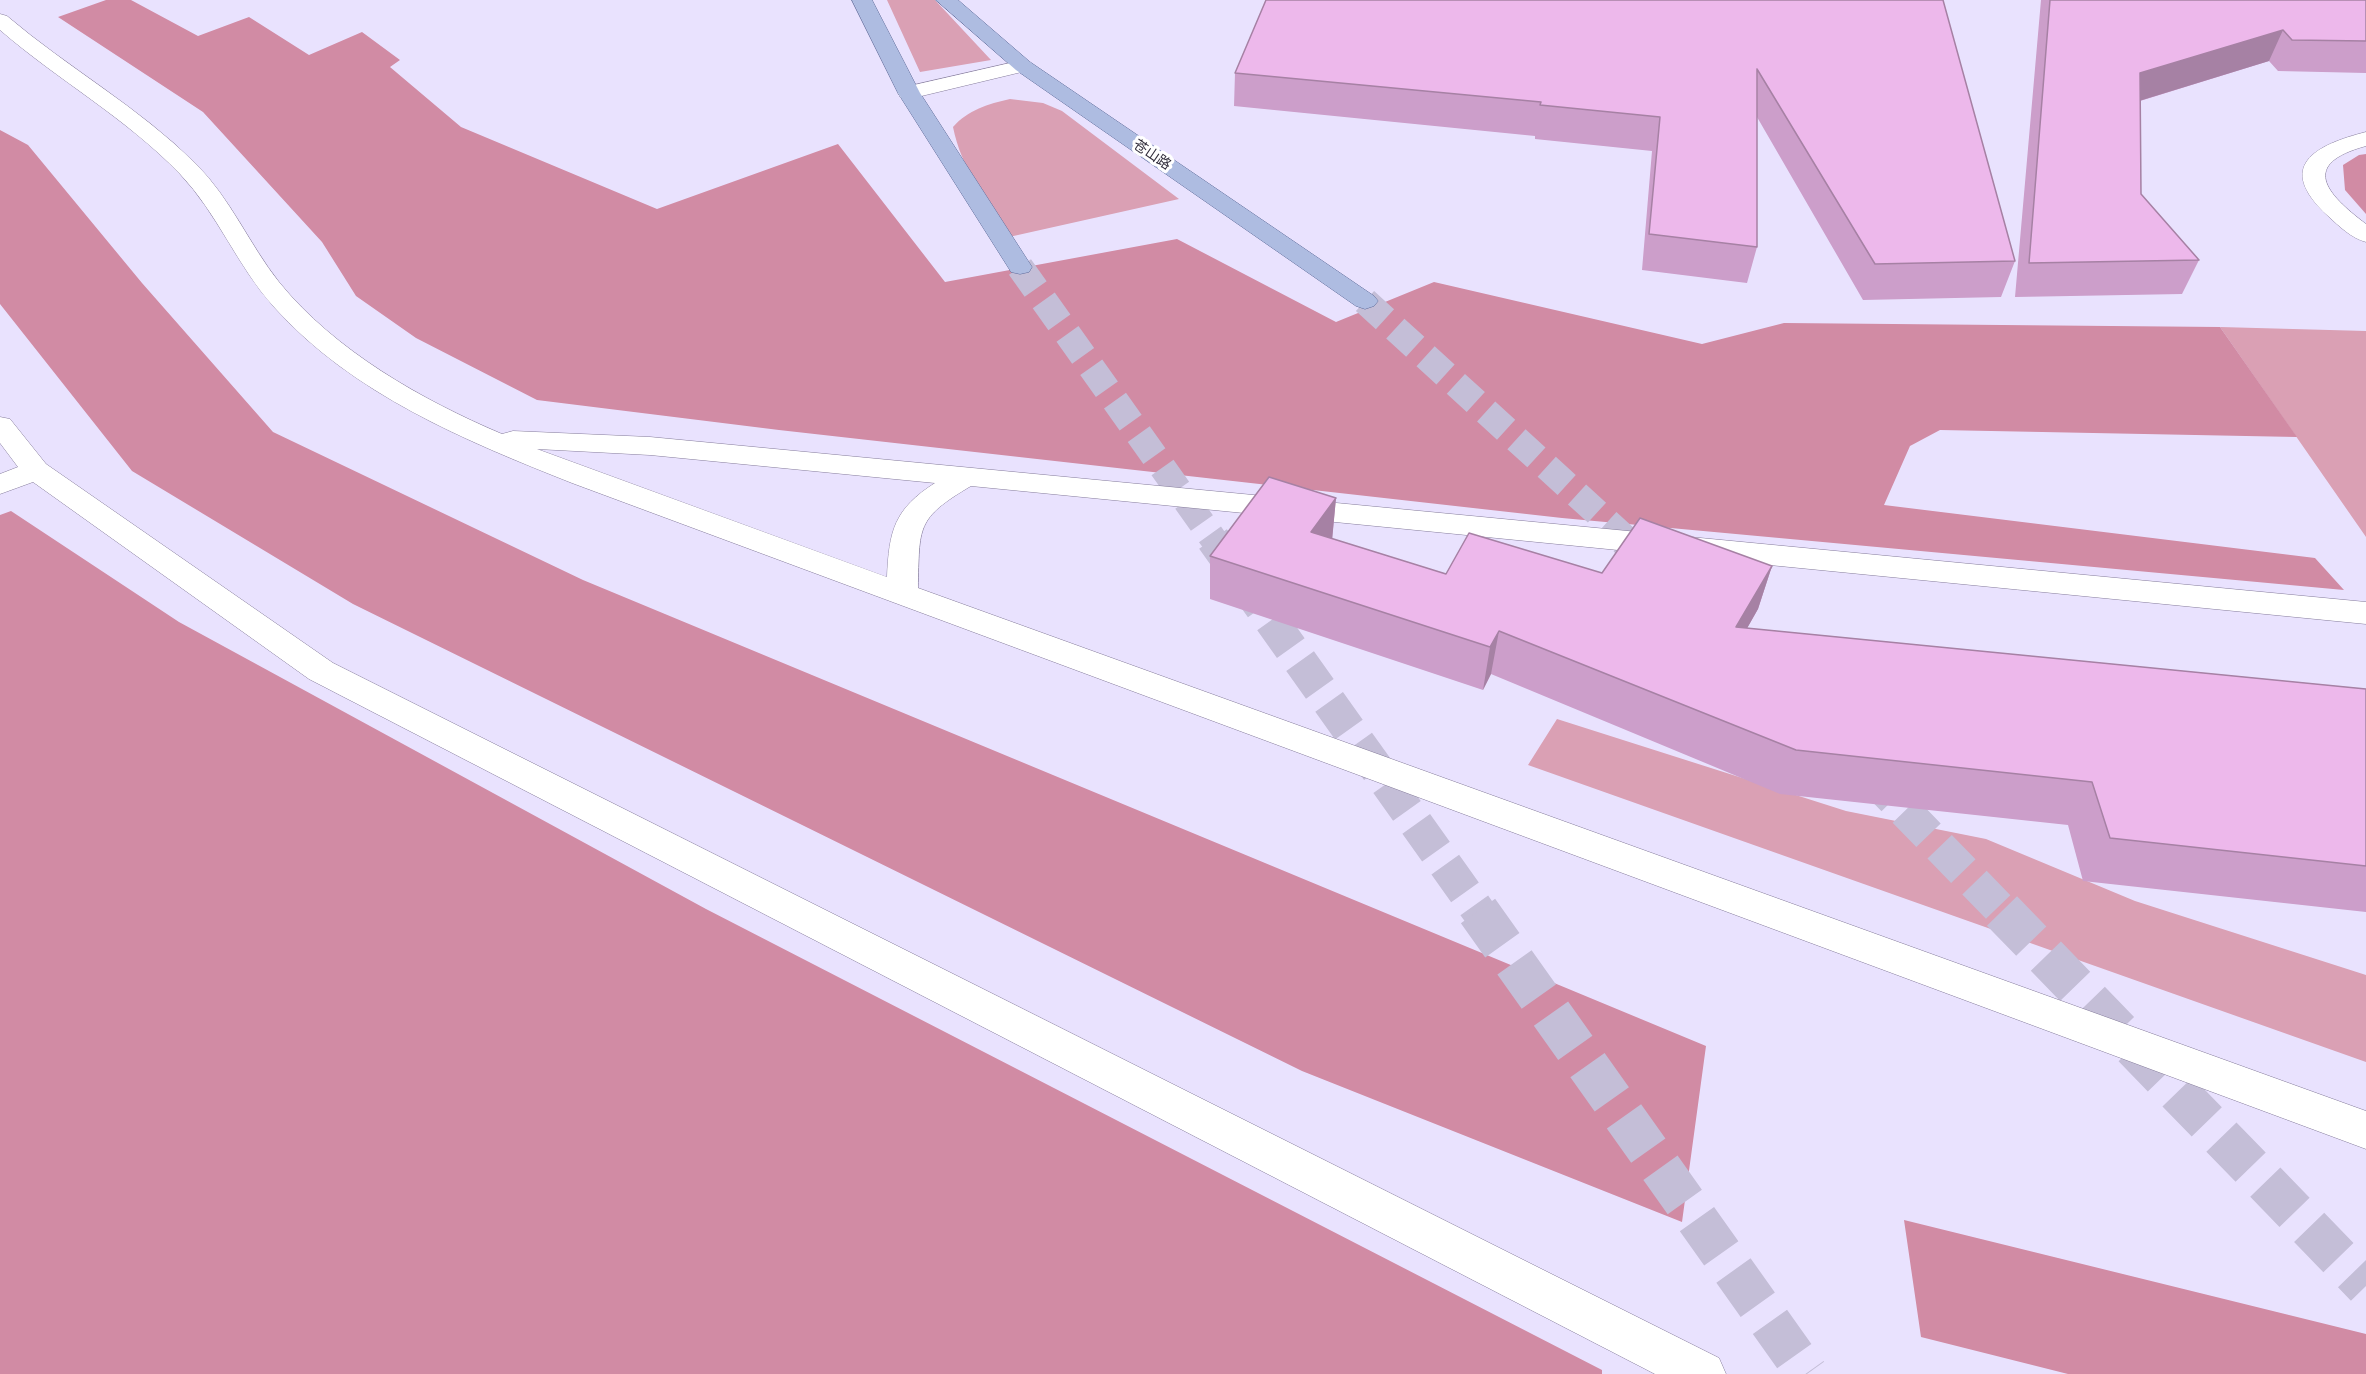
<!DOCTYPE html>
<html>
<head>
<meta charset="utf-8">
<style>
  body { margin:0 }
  canvas { display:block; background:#e9e2fe }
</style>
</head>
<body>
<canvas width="2366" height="1374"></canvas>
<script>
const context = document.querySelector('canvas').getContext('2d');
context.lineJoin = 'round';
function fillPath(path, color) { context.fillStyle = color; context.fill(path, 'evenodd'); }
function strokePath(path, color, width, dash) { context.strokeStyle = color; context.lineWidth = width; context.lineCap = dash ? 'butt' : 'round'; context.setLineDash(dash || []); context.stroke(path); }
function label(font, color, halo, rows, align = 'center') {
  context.font = font + ' Literata,"Noto Sans SC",serif'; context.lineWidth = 6; context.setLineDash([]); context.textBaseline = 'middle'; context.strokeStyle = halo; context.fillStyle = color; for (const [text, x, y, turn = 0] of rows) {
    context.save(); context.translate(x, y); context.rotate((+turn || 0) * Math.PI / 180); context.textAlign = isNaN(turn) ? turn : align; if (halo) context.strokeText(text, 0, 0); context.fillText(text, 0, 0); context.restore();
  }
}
fillPath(new Path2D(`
  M887,0H935L991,60L920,72Z
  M1010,99L1043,103L1062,111L1179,199L1009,237C987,202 961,168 953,127C968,110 988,104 1010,99Z
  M2220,327L2366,331V537Z
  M1557,719L1846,811L1986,839L2135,901L2366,975V1062L1528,765Z`), '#daa0b4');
fillPath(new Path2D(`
  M106,0H131L198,36L249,17L309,55L362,32L400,60L390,67L461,127L657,209L838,144L945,282L1177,239L1336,322L1434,282L1702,344L1784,323L2220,327L2297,437L1940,430L1910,446L1884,505L2315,558L2344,590L1562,518L779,430L537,400L416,338L356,296L322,242L203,112L58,17Z
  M0,130L28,145L142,283L273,432L583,580L1706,1046L1682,1222L1302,1071L353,604L132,471L0,304Z
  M2366,154V214L2345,190L2343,165L2359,155Z
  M11,511L179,622L706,909L1602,1370V1374H0V515Z
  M1904,1220L2366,1334V1374H2068L1921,1337Z`), '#d18ba4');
strokePath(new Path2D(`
  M1020,267L1214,540
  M1365,301L1627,540`), '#c4bed7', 27, [27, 14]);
strokePath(new Path2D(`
  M1213,539L1479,912
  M1625,539L1648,560
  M1870,775L2003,912`), '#c4bed7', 34, [34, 16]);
strokePath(new Path2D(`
  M1478,911L1807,1374
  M2002,911L2366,1286`), '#c4bed7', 42, [42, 21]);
const minor = new Path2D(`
  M0,14L7,16C68,68 139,107 196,164C231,199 249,244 279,282C335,351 422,400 502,434L513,431L650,437L2366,602V624L971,486C915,519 920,527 918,588L2366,1111V1149L572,483C466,441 352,394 274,307C237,266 218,214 180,174C125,117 59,81 0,30ZM537,449L650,455L935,483C894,509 889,531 887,577Z
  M1023,60L1030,62L1033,66L1030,70L909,99L901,98L898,93L901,88Z
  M2366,132V146C2300,164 2325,193 2366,224V242C2351,238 2339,226 2328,216C2274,166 2315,145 2366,132Z
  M0,417L10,419L46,464L333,663L1719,1358L1726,1374H1655L309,679L33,482L0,494V474L18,467L0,443Z`);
const major = new Path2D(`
  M852,0H872L920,93L1032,267L1029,272L1020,274L1011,272L1008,267L898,93Z
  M936,0H958L1030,62L1374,296L1378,301L1374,306L1365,309L1356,306L1016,70Z`);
strokePath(minor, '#857c9b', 1);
strokePath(major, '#5f6c9a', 1);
fillPath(minor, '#fff');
fillPath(major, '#aebce1');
fillPath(new Path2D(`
  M1943,0L2015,261L2001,297L1863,300L1757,117V247L1747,283L1642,270L1652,151L1535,139V136L1234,106L1235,73Z
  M2041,0H2366V73L2278,71L2269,61L2140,101L2141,194L2199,260L2182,294L2015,297Z
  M1336,498L1332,539L1446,574L1602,573L1772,566L1758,609L1747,628L2366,689V912L2083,881L2068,825L1780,794L1491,674L1483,690L1210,599V556Z`), '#cc9eca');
fillPath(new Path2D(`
  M2283,30L2269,61L2126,105L2140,73Z
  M1336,498L1332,541L1311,532Z
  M1772,566L1758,609L1723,671L1736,627Z
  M1499,631L1491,674L1483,690L1490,647Z`), '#a681a4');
const building = new Path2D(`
  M1266,0H1943L2015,261L1875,264L1757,69V247L1649,234L1660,117L1540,105L1541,102L1235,73Z
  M2050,0H2366V41L2292,40L2283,30L2140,73L2141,194L2199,260L2029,263Z
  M1269,477L1336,498L1311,532L1446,574L1469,533L1602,573L1640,518L1772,566L1736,627L2366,689V866L2110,838L2092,782L1796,750L1499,631L1490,647L1210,556Z`);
fillPath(building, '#edb8eb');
strokePath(building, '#a681a4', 1.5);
label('14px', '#302c3a', '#fff', [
  ["苍山路",1152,155,34]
]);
</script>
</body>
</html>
